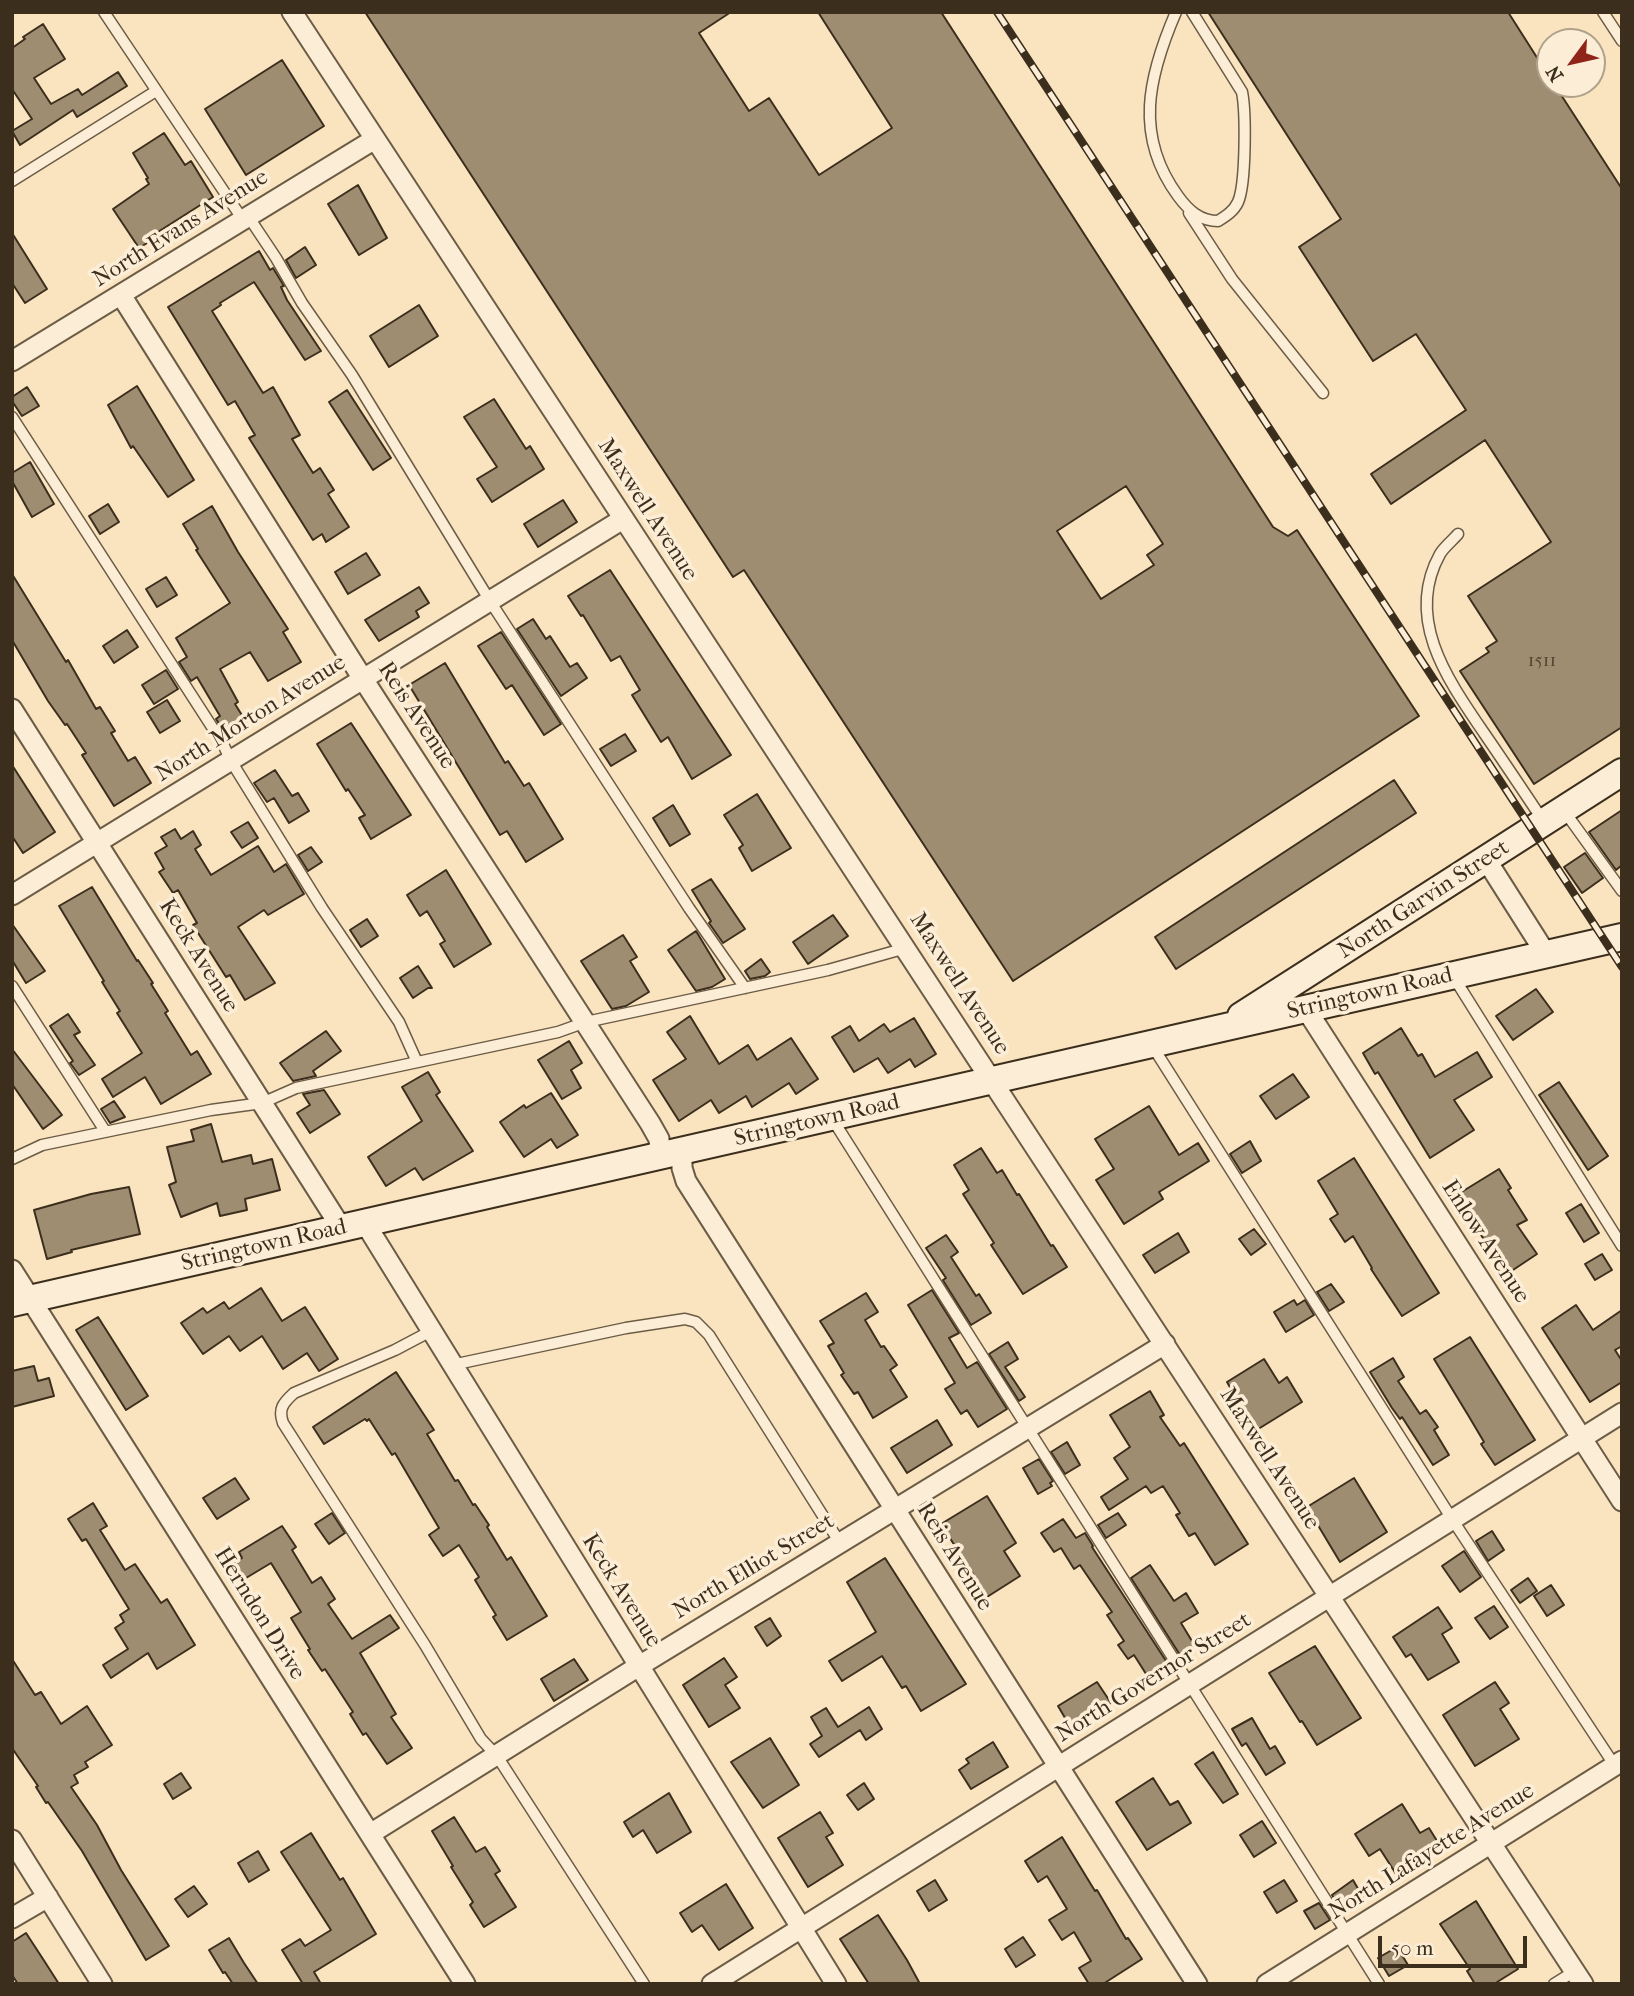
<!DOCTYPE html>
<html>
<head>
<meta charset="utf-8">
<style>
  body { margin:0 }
  #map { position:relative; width:1634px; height:1996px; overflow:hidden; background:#fae4c0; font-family:"IM FELL French Canon",serif }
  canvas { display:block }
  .frame { position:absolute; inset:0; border:14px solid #3c2e1d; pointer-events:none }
  .north { position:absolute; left:1536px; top:28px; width:70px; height:70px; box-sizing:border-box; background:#fcedd6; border:2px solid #afa18c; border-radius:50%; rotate:237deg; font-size:19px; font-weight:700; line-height:28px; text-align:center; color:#3c2e1d }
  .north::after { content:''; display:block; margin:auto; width:24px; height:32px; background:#8f2418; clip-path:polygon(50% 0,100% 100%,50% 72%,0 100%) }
  .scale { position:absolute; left:1378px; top:1936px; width:149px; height:32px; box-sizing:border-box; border:4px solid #3c2e1d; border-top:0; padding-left:9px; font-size:21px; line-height:24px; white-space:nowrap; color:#3c2e1d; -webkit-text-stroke:5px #fcedd6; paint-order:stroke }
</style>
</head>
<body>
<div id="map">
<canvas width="1634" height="1996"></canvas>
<div class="frame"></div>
<div class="north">N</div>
<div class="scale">50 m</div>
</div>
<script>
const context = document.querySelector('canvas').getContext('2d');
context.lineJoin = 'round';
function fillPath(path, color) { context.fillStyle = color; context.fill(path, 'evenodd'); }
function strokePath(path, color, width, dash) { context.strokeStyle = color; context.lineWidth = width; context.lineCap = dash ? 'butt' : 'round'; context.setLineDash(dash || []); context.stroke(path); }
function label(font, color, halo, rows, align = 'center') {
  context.font = font + ' "IM FELL French Canon",serif'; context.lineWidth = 7; context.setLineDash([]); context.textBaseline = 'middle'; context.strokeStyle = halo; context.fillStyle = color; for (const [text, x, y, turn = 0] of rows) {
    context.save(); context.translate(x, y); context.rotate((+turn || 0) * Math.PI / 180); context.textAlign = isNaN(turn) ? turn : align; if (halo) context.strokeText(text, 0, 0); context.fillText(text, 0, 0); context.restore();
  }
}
const building = new Path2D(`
  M365,12H731L699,33L749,111L769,98L819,175L892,128L818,12H941L1273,527L1288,536L1297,530L1419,716L1013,981L744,570L733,577ZM1126,486L1163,544L1147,555L1154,565L1101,599L1057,531Z
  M1208,12H1508L1550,78V84H1554L1622,189V727L1534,784L1460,671L1489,652L1486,648L1497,641L1468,596L1551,542L1485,440L1391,504L1371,474L1466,410L1416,334L1373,361L1299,247L1341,219Z
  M43,24L65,59L34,78L51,104L78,89L82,95L118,72L127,86L77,117L73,110L20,145L12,131L32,119L12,89V48L25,39L23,37Z
  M282,60L324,126L246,175L205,109Z
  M164,133L185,165L191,161L213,197L150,237L152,240L139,248L113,209L149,184L146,179L148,178L133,153Z
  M358,185L387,238L359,255L328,204Z
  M12,233L47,289L25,303L12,283Z
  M305,247L316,265L296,278L286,260Z
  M259,251L270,270L273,268L284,286L281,287L287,300L321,351L305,360L254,282L220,303L221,305L212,311L263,393L273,387L300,435L292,439L313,473L320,468L334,490L328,494L349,527L326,542L322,534L313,540L249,438L255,435L235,401L228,405L168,307Z
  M419,305L438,336L389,367L370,336Z
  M137,386L194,480L168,497L133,446L131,448L108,405Z
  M27,387L39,406L22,416L12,401V397Z
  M347,390L391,458L373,470L329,402Z
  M494,399L526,449L530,446L544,469L492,502L477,479L497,467L464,417Z
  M30,462L54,504L32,517L12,481V473Z
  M563,500L577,522L538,547L524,524Z
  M108,504L119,522L100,534L89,516Z
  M212,506L238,552L288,629L283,632L301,662L268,681L250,652L220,669L238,702L235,704L248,725L228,738L216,719L220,716L197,677L191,681L179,662L187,657L176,638L230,603L196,550L198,549L183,524Z
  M366,553L380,575L348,594L335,572Z
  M610,570L731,755L692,779L668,737L661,742L632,695L640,690L620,656L611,661L583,615L581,616L568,596Z
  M12,574L66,662L68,660L96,709L100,707L115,731L111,733L128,761L135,757L151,783L114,806L82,755L86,753L67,724L65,725L48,701L12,640Z
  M166,577L177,595L157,607L146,589Z
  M419,587L429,603L416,611L419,617L379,641L365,620Z
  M533,619L546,639L550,636L570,667L577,663L587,678L561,696L517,629Z
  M127,630L138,647L114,663L103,646Z
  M501,632L561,724L544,735L512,685L506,689L478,646Z
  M445,663L505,763L508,761L524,786L529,783L563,839L526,862L507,831L500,835L409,685Z
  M166,670L178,689L154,704L142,685Z
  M167,700L180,721L160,733L147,712Z
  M351,723L411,815L371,839L359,818L365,815L348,789L346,791L317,744Z
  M625,734L636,751L611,766L600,749Z
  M12,765L55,832L23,853L12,836Z
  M275,770L292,796L298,793L309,811L289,823L274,798L267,802L254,783Z
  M1394,780L1416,813L1176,969L1155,937Z
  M757,794L791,848L752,871L739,848L743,845L724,815Z
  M673,805L690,834L670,846L653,818Z
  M1622,810V865L1616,870L1589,832Z
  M248,822L258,838L242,848L231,832Z
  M175,829L181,839L193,831L201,845L195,849L211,875L258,846L274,872L286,864L304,894L268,915L264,910L238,927L275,983L245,1000L230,975L226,977L193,925L197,923L178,890L173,893L159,872L164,869L155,853L167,846L161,837Z
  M311,847L322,862L308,871L298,855Z
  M1585,853L1603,878L1582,893L1564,867Z
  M446,870L491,944L454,967L440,944L445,941L427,911L420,916L407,895Z
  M711,879L745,929L723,943L709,923L711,921L692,890Z
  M92,887L137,961L138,960L153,983L151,984L168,1011L165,1013L191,1055L197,1051L211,1074L161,1104L145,1077L113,1097L102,1079L142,1053L117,1013L120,1011L102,982L104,981L59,906Z
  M833,915L848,936L808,964L793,942Z
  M367,919L378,936L361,947L350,930Z
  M12,924L45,971L26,983L12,960Z
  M696,931L725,979L712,987L696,991L668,950Z
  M623,935L637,957L630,961L649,992L626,1006L612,1009L581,961Z
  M761,959L770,972L765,976L750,979L745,971Z
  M418,966L432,988H428L413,998L400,978Z
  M1536,989L1553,1012L1513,1040L1496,1016Z
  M68,1014L80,1032L74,1035L95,1065L79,1075L70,1063L73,1061L50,1026Z
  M690,1016L719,1064L748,1045L757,1060L791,1038L818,1079L796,1094L789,1083L752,1107L746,1096L719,1113L711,1100L679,1121L653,1080L686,1059L667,1032Z
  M914,1018L936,1054L915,1067L910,1059L888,1073L878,1058L854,1072L832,1037L850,1026L859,1041L884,1024L890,1032Z
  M1401,1028L1418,1056L1422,1054L1435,1077L1477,1052L1492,1077L1454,1100L1474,1130L1430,1158L1378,1072L1375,1074L1363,1053Z
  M326,1031L341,1051L313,1071L316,1076L293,1081L280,1063Z
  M569,1041L582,1063L571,1070L581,1088L562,1099L538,1060Z
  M12,1049L62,1115L43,1129L12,1084Z
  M428,1072L440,1092L436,1095L473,1151L423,1180L415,1168L386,1186L368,1157L422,1121L402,1087Z
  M1293,1074L1309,1097L1276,1119L1260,1096Z
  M1559,1082L1608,1156L1588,1170L1539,1095Z
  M324,1090L340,1114L310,1133L297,1113L310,1105L303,1094Z
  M551,1093L578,1135L557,1148L551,1139L524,1157L500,1122L524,1105L526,1108Z
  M114,1101L125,1117L110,1123L101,1109Z
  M1149,1106L1179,1155L1198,1143L1209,1161L1159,1192L1163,1199L1124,1224L1096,1180L1114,1169L1095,1139Z
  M211,1124L222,1162L251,1155L253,1164L272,1159L280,1190L245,1199L247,1210L220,1216L217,1203L181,1217L169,1185L176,1182L167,1147L194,1141L191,1130Z
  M1250,1141L1261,1161L1242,1173L1230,1154Z
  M981,1148L997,1173L1002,1170L1017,1195L1019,1194L1051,1246L1053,1245L1067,1267L1023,1294L991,1245L994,1243L963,1194L969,1190L954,1165Z
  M1354,1158L1439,1293L1402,1316L1371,1269L1372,1268L1353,1236L1345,1242L1330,1219L1338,1214L1318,1181Z
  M1499,1169L1511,1188L1508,1190L1527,1220L1517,1225L1537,1254L1507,1274L1455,1196Z
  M129,1187L140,1234L71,1250L72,1252L47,1259L34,1210L91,1194Z
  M1581,1204L1599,1233L1584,1242L1566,1213Z
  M1254,1229L1266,1244L1251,1255L1239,1239Z
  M1178,1233L1189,1252L1155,1273L1143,1255Z
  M946,1235L958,1252L951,1257L976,1296L979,1294L991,1313L971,1325L944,1282L943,1280L946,1278L926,1248Z
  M1602,1254L1612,1270L1595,1280L1585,1264Z
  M1331,1284L1344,1302L1329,1311L1317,1292Z
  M261,1288L282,1321L305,1307L338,1359L319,1371L307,1353L283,1369L262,1336L240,1351L229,1336L203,1354L181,1323L203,1308L207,1313L224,1302L229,1309Z
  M932,1290L959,1333L949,1338L967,1368L977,1362L1007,1409L978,1427L967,1410L961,1414L945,1389L955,1383L908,1305Z
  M866,1293L878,1312L865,1320L881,1347L884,1346L897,1365L890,1370L907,1397L873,1418L858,1392L854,1394L841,1375L844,1373L828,1346L834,1343L820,1321Z
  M1294,1300L1297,1305L1305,1300L1314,1315L1286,1332L1274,1312Z
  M1576,1305L1593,1330L1622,1310V1346L1615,1350L1622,1361V1382L1590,1402L1542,1328Z
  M98,1317L148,1396L126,1410L76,1330Z
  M1470,1337L1535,1440L1495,1465L1481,1444L1484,1442L1468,1415L1434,1359Z
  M1008,1342L1018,1359L1005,1367L1025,1397L1019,1401L989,1354Z
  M1393,1358L1404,1377L1398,1381L1420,1414L1426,1410L1438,1427L1434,1430L1449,1455L1433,1465L1402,1417L1400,1419L1392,1408L1370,1372Z
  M1264,1359L1279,1383L1287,1377L1302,1402L1255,1431L1227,1382Z
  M34,1366L38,1381L49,1378L54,1396L12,1407V1371Z
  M396,1372L434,1430L427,1434L455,1481L458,1480L473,1505L475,1504L489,1525L487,1527L507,1560L511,1557L547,1616L507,1640L493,1617L496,1615L475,1580L479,1577L459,1545L443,1556L429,1535L439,1528L395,1453L392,1455L369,1419L367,1421L365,1419L324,1444L313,1427Z
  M1150,1391L1164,1415L1160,1417L1180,1446L1184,1443L1248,1544L1215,1565L1195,1533L1189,1536L1176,1515L1180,1513L1163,1486L1151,1493L1146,1486L1109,1510L1101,1497L1128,1479L1114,1458L1130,1447L1110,1415Z
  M937,1420L952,1445L907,1473L891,1448Z
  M1067,1442L1080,1465L1065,1474L1051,1452Z
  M1039,1459L1053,1481L1050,1483L1052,1486L1038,1494L1023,1468Z
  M235,1478L249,1499L217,1519L203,1498Z
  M1354,1478L1387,1532L1340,1562L1307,1507Z
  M987,1496L1016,1543L1004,1551L1020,1576L987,1597L971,1571L968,1573L957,1556L960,1554L941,1524Z
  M93,1503L107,1526L100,1530L125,1570L135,1564L161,1603L167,1599L195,1645L157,1669L148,1653L111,1678L103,1665L128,1649L115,1628L124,1622L120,1615L129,1609L86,1539L82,1541L68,1519Z
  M332,1513L345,1533L329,1544L315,1524Z
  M1118,1513L1126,1525L1106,1538L1098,1525Z
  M1063,1519L1076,1538L1085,1533L1093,1546L1092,1547L1168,1664L1148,1677L1134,1655L1128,1659L1118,1645L1124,1641L1107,1615L1112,1612L1080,1565L1074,1569L1061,1548L1054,1552L1041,1533Z
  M282,1526L296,1547L292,1550L312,1583L321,1577L335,1599L328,1604L352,1639L390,1615L399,1628L360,1653L396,1714L391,1717L412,1748L387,1764L366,1733L363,1735L350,1714L353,1712L325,1669L322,1671L308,1650L310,1649L291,1618L301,1612L271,1563L241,1581L231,1565L242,1558L239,1552Z
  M1492,1531L1504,1550L1488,1561L1476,1541Z
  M1464,1551L1481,1577L1460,1592L1442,1566Z
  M885,1558L966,1684L921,1711L906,1686L902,1688L882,1656L842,1681L829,1661L876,1632L847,1582Z
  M1150,1565L1174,1601L1186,1593L1198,1613L1181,1623L1195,1646L1180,1655L1131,1578Z
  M1528,1578L1537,1591L1520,1603L1511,1590Z
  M1551,1585L1564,1605L1547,1616L1534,1596Z
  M1494,1606L1508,1627L1490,1639L1475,1618Z
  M1438,1607L1452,1628L1442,1634L1459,1662L1428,1680L1411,1654L1406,1657L1393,1637Z
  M770,1618L781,1636L767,1646L755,1627Z
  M1315,1646L1361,1718L1317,1745L1302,1721L1300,1722L1269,1673Z
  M724,1658L737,1677L725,1685L740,1708L709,1727L683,1685Z
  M12,1659L35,1695L41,1692L61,1724L87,1706L112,1745L85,1762L88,1767L74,1775L78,1783L71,1787L97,1825L121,1870L169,1946L146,1960L82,1851L48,1802L46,1803L36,1787L38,1786L12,1748Z
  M574,1659L588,1680L554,1701L541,1679Z
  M1097,1682L1111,1703L1071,1728L1058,1706Z
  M1495,1682L1509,1703L1500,1709L1519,1739L1475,1766L1443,1715Z
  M869,1707L882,1729L866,1740L860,1730L819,1757L810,1744L822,1736L811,1717L826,1708L838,1727Z
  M1252,1718L1270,1749L1275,1746L1285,1763L1266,1775L1246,1743L1242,1746L1232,1729Z
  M770,1738L799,1785L763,1808L731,1762Z
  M993,1742L1008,1767L971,1789L959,1770L969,1763L966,1759Z
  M1213,1752L1238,1794L1223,1803L1195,1764Z
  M181,1773L191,1788L173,1799L164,1784Z
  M1153,1778L1170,1805L1178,1801L1191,1823L1147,1850L1116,1802Z
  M864,1783L874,1799L858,1810L847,1795Z
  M669,1793L691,1832L657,1853L643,1830L633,1837L624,1822Z
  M1402,1804L1420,1833L1429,1828L1442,1849L1398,1877L1380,1849L1369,1856L1355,1834Z
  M820,1812L833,1833L826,1837L843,1865L808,1887L778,1838Z
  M454,1817L476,1852L485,1847L500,1871L495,1874L516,1907L484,1927L470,1905L473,1902L451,1867L453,1866L432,1831Z
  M1262,1821L1276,1843L1254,1857L1240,1835Z
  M311,1833L340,1880L343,1878L376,1934L314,1972L321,1984H303L282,1950L300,1939L305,1946L331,1930L281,1852Z
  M1062,1837L1095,1891L1097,1890L1126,1939L1128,1938L1142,1959L1103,1984H1089L1079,1968L1091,1961L1074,1932L1062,1940L1049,1920L1067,1909L1047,1876L1038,1882L1025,1861Z
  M258,1851L269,1870L249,1882L238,1863Z
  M935,1880L947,1900L929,1911L917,1891Z
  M1284,1880L1297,1901L1277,1913L1264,1892Z
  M1353,1880L1364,1899L1342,1912L1332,1895Z
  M726,1884L753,1928L719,1950L702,1925L692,1932L680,1913Z
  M194,1886L207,1904L188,1917L175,1899Z
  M1476,1901L1518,1969L1494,1984H1475L1467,1971L1470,1969L1440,1924Z
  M1319,1903L1330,1920L1315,1929L1304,1911Z
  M878,1915L907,1960L920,1984H869L840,1939Z
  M26,1933L43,1959L59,1984H18L12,1975V1942Z
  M1023,1937L1035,1955L1016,1967L1005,1949Z
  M229,1938L244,1963L258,1984H233L225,1972L223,1973L209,1950Z
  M1397,1947L1408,1965L1389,1976L1378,1958Z`);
fillPath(building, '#9f8d72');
strokePath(building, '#3c2e1d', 2);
const service = new Path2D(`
  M104,12L243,220
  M1176,12C1148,77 1134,136 1178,196C1188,210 1200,221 1218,221C1226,216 1234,211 1238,202C1246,184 1246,112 1242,92L1192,12
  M1603,12L1622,41
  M12,181L156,91
  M1189,213L1232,279L1323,393
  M248,216L276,258L302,303L352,375L490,601L689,908L745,988
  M12,417L223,744L231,761L322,908L399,1022L417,1062
  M1458,534C1452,541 1444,547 1440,554C1404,619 1448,680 1484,733C1504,762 1524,792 1544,822
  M1565,812L1622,891
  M1453,976L1622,1246
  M12,986L105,1131
  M1153,1047L1452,1519L1615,1766
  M833,1120L1379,1984
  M12,1159L42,1145L211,1110L262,1103L296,1088L558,1032L586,1022L828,970L906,948
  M431,1331L395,1350L294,1393C283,1403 278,1409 283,1423L425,1645L481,1739L497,1756L644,1984
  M452,1365L626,1328L685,1319L696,1322L709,1335L840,1543
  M1554,1984L1575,1971`);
const minor = new Path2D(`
  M292,12L1583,1984
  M121,295L363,679L650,1123L659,1139L660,1151L647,1160
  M12,361L375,139
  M12,709L342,1229
  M1487,861L1546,954
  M12,895L623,519
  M1306,1009L1622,1501
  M682,1152V1168L686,1181L1197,1984
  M365,1223L836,1984
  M12,1270L465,1984
  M370,1834L639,1666L1165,1344
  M12,1840L102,1984
  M12,1918L48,1897
  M712,1984L1622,1413
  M1267,1984L1622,1761`);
const secondary = new Path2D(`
  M1241,1016L1622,772
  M12,1303L1622,937`);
strokePath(service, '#6c5c46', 13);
strokePath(minor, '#6c5c46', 23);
strokePath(secondary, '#3c2e1d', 30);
strokePath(service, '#fcedd6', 10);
strokePath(minor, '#fcedd6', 19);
strokePath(secondary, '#fcedd6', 26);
const rail = new Path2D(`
  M997,12L1622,967`);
strokePath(rail, '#3c2e1d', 8);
strokePath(rail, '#fcedd6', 5, [16]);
label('19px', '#554632', null, [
  ["1511",1542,661]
]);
label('23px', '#3c2e1d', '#fcedd6', [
  ["North Evans Avenue",181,229,-32],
  ["Maxwell Avenue",647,510,57],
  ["Reis Avenue",416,716,57],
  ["North Morton Avenue",251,719,-32],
  ["North Garvin Street",1424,900,-33],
  ["Keck Avenue",198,956,58],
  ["Maxwell Avenue",959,984,57],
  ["Stringtown Road",1370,994,-13],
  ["Stringtown Road",817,1121,-13],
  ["Enlow Avenue",1485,1242,57],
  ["Stringtown Road",264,1246,-13],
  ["Maxwell Avenue",1269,1459,57],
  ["Reis Avenue",954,1557,58],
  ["North Elliot Street",754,1567,-31],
  ["Keck Avenue",621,1591,58],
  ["Herndon Drive",259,1614,58],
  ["North Governor Street",1154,1678,-32],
  ["North Lafayette Avenue",1432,1852,-32]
]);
</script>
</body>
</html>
